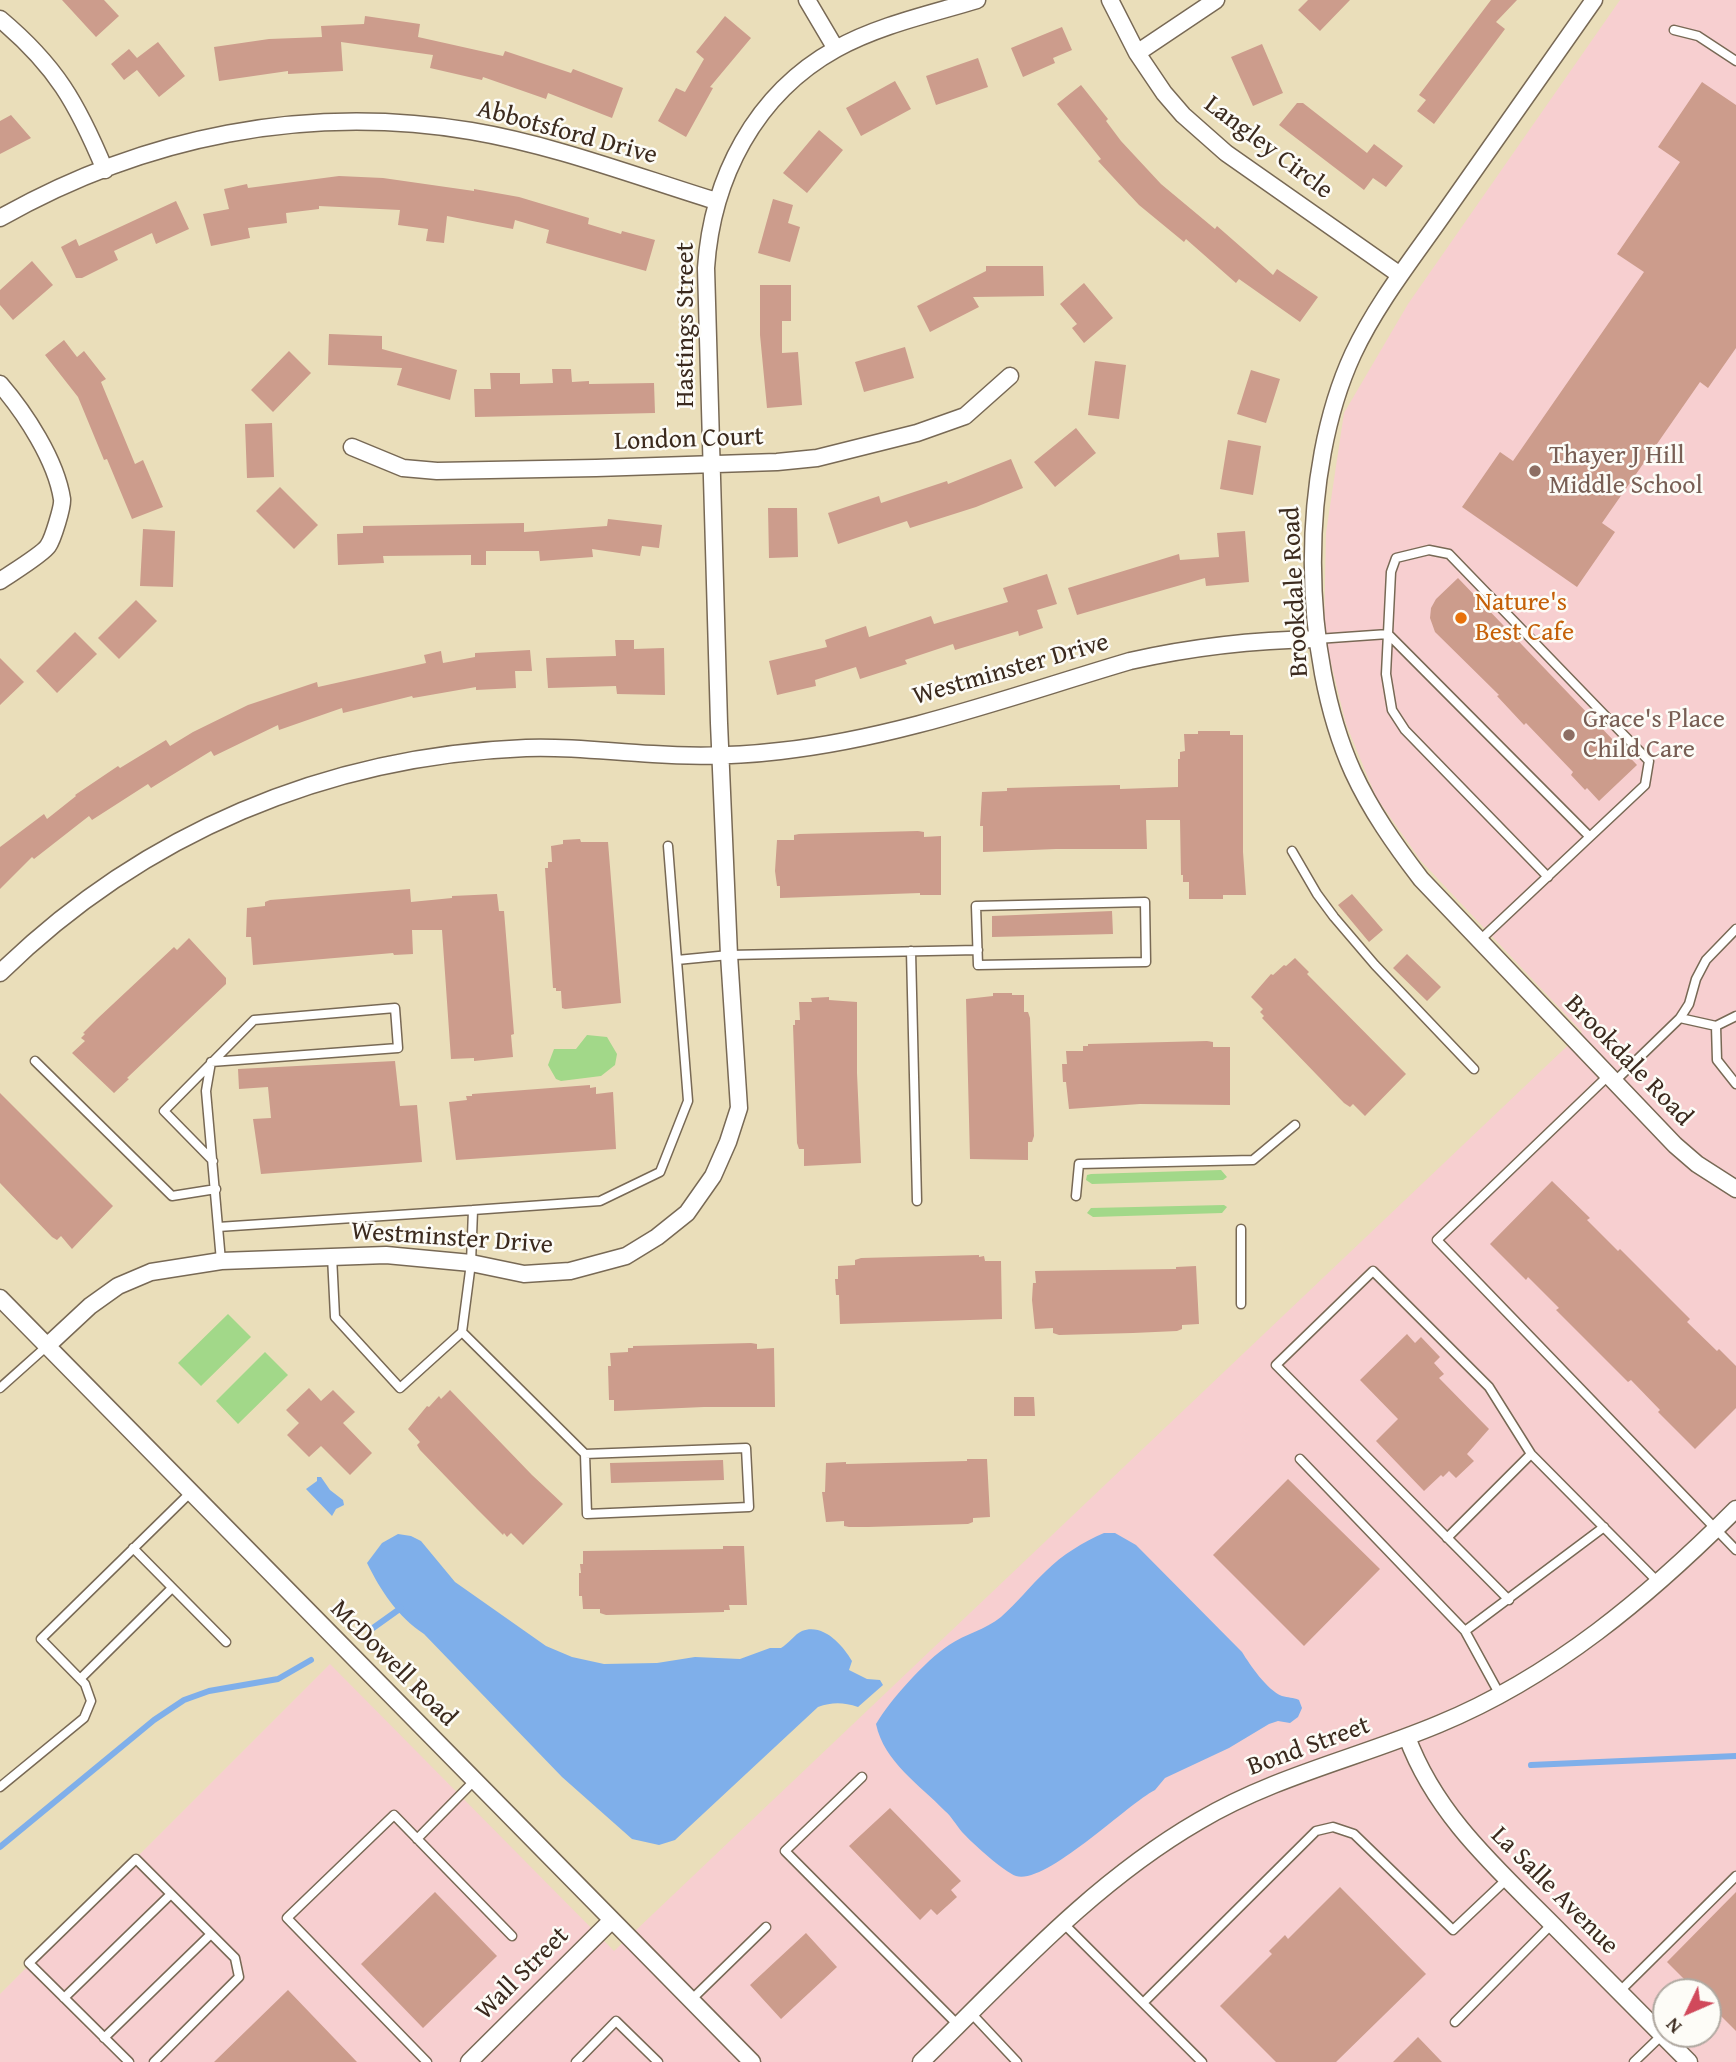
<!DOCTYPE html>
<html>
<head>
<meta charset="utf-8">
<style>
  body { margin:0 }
  #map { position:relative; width:1736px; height:2062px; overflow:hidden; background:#eadeba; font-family:"Gentium Book Plus",serif }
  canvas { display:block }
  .north { position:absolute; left:1652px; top:1978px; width:70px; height:70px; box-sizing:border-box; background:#fdfcf7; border:2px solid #afa8a0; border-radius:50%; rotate:226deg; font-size:19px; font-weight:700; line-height:28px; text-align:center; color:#3b2a1e }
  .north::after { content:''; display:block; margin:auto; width:24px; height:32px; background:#d1495b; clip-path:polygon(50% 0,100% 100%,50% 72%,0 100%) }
</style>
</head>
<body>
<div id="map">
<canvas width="1736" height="2062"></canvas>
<div class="north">N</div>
</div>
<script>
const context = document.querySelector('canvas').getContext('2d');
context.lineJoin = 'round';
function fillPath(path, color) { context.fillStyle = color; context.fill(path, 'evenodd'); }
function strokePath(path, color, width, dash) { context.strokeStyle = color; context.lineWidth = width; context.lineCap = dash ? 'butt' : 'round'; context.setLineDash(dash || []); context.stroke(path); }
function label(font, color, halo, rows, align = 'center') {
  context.font = font + ' "Gentium Book Plus",serif'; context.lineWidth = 5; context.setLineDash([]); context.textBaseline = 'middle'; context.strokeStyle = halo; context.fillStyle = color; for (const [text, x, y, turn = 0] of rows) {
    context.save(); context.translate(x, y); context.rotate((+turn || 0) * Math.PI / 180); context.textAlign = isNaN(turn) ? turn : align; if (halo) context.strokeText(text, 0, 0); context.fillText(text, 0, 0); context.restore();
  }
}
fillPath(new Path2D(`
  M1620,0H1736V2062H0V1994L330,1664L614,1951L1582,1032L1421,861L1376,797L1346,724L1324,635L1326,533L1344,413L1408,304ZM1666,1992H1708V2034H1666Z`), '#f7cfd0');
fillPath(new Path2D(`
  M587,1035L607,1037L617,1054L615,1065L601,1076L561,1081L556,1079L548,1065L554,1049H576Z
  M1221,1170L1227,1177L1223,1180L1092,1184L1086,1180L1087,1175L1091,1174Z
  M1224,1205L1227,1207L1222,1213L1093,1217L1087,1213L1091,1208Z
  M228,1314L251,1337L201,1386L178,1363Z
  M265,1352L288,1375L238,1424L216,1401Z`), '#a2d889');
fillPath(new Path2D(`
  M317,1477H321L330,1490L343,1500L344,1505L336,1509L332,1516L306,1489L317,1481Z
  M1104,1533H1115L1136,1545L1242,1652C1250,1665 1267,1690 1282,1696C1288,1698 1293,1697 1299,1700L1302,1708L1298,1717L1290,1723L1278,1721L1269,1724L1229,1748L1165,1778L1155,1790C1126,1805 1046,1885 1016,1876C1004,1872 971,1842 962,1832C956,1825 952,1817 945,1811C920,1785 884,1762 876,1724C891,1699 925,1661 949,1645C965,1634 985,1630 1001,1617C1017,1603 1030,1586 1046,1571C1062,1555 1083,1542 1104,1533Z
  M398,1534L411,1536L421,1541L455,1582L546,1646L572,1657L604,1664L657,1663L695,1657L740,1659L770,1648H781C788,1644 795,1634 802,1631C824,1623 843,1646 852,1661L849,1670L867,1679L880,1680L883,1685L858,1707C843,1702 832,1702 818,1707L675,1840L659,1845L632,1839L562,1777L424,1634C397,1616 381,1591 367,1563L382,1543Z`), '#7fafea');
strokePath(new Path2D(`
  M373,1628L401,1608
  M1531,1765L1736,1756
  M0,1847L154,1720L184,1700L209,1691L278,1679L311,1660`), '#7fafea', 6);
fillPath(new Path2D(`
  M62,0H104L119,16L96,37Z
  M1308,0H1350L1320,31L1298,10Z
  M1491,0H1517L1496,22L1505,29L1434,124L1417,111L1426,100L1419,95Z
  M365,16L420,24L418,37L503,56L505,51L571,73L573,69L623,88L612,118L548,93L546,99L483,77L482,80L430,68L433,55L341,42L343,71L288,74V71L219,81L214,47L269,39L322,37L321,26L364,24Z
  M725,16L751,38L710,87L713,88L686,137L658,121L676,88L685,92L704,59L696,52Z
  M1062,27L1072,50L1053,58L1055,63L1023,77L1011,48Z
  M158,42L185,76L159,97L137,70L124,80L111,64L129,49L137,58Z
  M1262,44L1283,93L1253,106L1231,57Z
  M978,58L988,87L936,105L926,76Z
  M895,81L911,109L861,136L846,108Z
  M1702,82L1736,105V348L1708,388L1700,382L1602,523L1615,532L1577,587L1462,507L1500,452L1513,461L1644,272L1617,254L1680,162L1658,147Z
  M1081,85L1108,119L1106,121L1121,141L1161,184L1215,229L1217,226L1273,275L1277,269L1318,297L1300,322L1239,279L1236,283L1186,239L1184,242L1139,205L1098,161L1101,159L1057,104Z
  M1297,103H1303L1367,153L1374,144L1403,166L1386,187L1373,178L1364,190L1279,125Z
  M11,115L31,138L0,154V121Z
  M819,130L843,150L807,193L783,173Z
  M339,176L383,178L474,191V189L519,197L589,218L588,224L621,234L622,231L655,240L646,271L546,243L549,230L515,220L513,229L447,216L444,243L426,241L428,229L398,225L400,210L319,206V209L286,213L287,223L248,228L250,238L211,246L203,214L229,209L224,189L247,184L248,188Z
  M773,199L793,205L788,223L800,227L790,262L758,253Z
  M176,201L189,229L156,244L152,233L114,251L118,260L82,278H76L61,247L76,239L79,246Z
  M32,261L53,285L13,320L0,305V290Z
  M986,266H1043L1044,296L973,297L979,307L930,332L917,306L986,271Z
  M1084,283L1113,318L1084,343L1072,328L1077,324L1060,304Z
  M760,285H791V321H782V353L798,352L802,405L767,408L760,335Z
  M329,334L382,336V349L457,370L450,400L397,385L402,368L328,365Z
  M64,340L77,357L84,351L106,379L101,382L135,464L143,460L163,507L132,519L107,459L104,460L78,397L45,355Z
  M905,347L914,378L864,392L855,362Z
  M289,351L311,373L273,412L251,390Z
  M1095,361L1126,365L1119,419L1088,415Z
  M552,369H571L572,382L589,381V384L654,383L655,413L475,417L474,389H491L490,373H520V384L553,383Z
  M1251,370L1280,379L1266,423L1237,414Z
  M272,423L274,477L247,478L245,424Z
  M1076,428L1096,453L1055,487L1034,462Z
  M1228,440L1261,446L1253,495L1220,489Z
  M1011,459L1023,488L976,507L910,528L907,521L838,544L828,513L879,496L881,503L947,481L948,484Z
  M280,487L318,525L294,549L256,511Z
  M768,508H797L798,557L769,558Z
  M608,519L662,525L659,548L642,546L640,556L592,549L593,557L540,561L539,551H486V565H471V555L383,556L384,563L338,565L337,534L363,533V526L524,523V532L607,526Z
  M143,529L175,531L173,587L140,586Z
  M1245,531L1249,582L1206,586L1205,578L1077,615L1068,588L1179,554L1180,560L1219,557L1217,533Z
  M1047,574L1057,604L1037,610L1043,628L1019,636L1018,631L955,650L953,644L905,660L907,664L860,679L856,667L815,680L816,686L777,695L769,661L827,647L825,640L866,626L869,637L931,616L934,624L1008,602L1003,588Z
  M1458,578L1637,765L1599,801L1587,788L1585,790L1571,775L1573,772L1526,723L1524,725L1497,696L1499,695L1435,632L1430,618L1431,608L1436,599Z
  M136,600L157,621L119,659L98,638Z
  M75,632L97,654L57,693L36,671Z
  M615,640H634V649L664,648L665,695L617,694L616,686L548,688L546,658L616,656Z
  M530,650L532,671H515L516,688L476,690V687L413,698L412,696L343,713L342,708L279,730L278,725L214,756L211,751L151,788L148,784L92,820L89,816L34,859L32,857L0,889V847L44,814L47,819L76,796L75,795L118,766L120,768L166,740L170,746L193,732L248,705L317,682L318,687L426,663L424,655L441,651L443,663L475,657V653Z
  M0,658L24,682L0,705Z
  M1198,731H1230V735H1243V852L1246,895H1223V899H1189V882H1183V875H1181L1180,820H1146L1147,849H1056L983,852V826H980L982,792L1007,791V788L1077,786L1120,785V789L1178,787V759H1180V752L1185,751L1184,734H1198Z
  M918,831L924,832V837L941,836V895H920V893L780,898V886H777L775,871L777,840H794V835L799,834Z
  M580,839L581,842H608L621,1003L565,1009L562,1008L561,991H556V988H553L545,868H548V862H552L551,846L563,844V840Z
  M410,889L411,902L452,898V896L497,894L499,911H504L514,1034L511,1035L513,1057L474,1061V1058L451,1059L442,930H412L413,954L394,955L393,953L253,965L251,937H246L247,908L265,906V902L270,900Z
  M1352,894L1383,930L1369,942L1338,905Z
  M1112,911L1113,934L992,937V916Z
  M189,938L226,978V984L127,1078L129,1079L114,1093L72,1053L85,1041L81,1038L85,1034L83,1033L97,1019L174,947L177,950Z
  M1407,954L1441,987L1427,1001L1393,968Z
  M1295,958L1309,972L1307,974L1406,1074L1365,1116L1353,1104L1350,1107L1344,1103L1262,1018L1264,1016L1260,1012L1263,1009L1251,997L1271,974L1273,975L1284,965L1286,966Z
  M993,993H1012V995H1024V1012H1028L1030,1018L1034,1136L1032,1142H1028V1160L970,1159L966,999L993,996Z
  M829,997V1000L857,1002V1073L861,1163L804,1166V1149H799L797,1143L793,1025H795V1020H800L799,1002H812L811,998Z
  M1207,1041L1213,1042V1047H1230V1105L1140,1104L1069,1109L1066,1082H1063L1062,1064H1067L1066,1051H1083V1046H1088V1044Z
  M395,1061L400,1106L417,1105L422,1162L261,1174L253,1119L271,1118L268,1087L239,1089L238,1069Z
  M590,1085V1088L596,1087V1094L613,1092L616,1149L456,1160L449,1102L467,1100L466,1096H472V1094Z
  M0,1093L113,1206L72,1249L61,1236L57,1240L52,1237L0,1183Z
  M1552,1181L1590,1218L1587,1220L1618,1251L1620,1249L1690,1319L1687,1322L1717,1351L1719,1349L1736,1366V1408L1695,1449L1658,1412L1660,1410L1631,1380L1628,1382L1556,1310L1559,1308L1528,1277L1526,1280L1490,1244Z
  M979,1255V1257L984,1256L985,1261H1001L1002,1319L840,1324L839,1295H836L835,1279H838V1266L855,1265V1260L861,1258Z
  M1196,1266L1199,1324L1182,1325V1329L1177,1331L1133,1333L1059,1335L1053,1333V1328L1035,1329L1032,1300L1033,1283H1036L1035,1271L1176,1269V1267Z
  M1407,1334L1415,1343L1421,1337L1440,1357L1434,1363L1444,1374L1439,1378L1489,1429L1467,1454L1474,1461L1456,1478L1449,1471L1443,1477L1441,1475L1424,1491L1376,1441L1398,1419L1360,1380Z
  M751,1343L757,1344V1349L774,1348L775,1407H704L614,1411V1400H609L608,1366H611L610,1353L628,1352V1348H633V1346Z
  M309,1388L321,1401L333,1390L355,1412L343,1423L372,1453L350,1475L321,1446L309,1457L287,1435L299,1423L286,1410Z
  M450,1390L532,1475L563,1504L523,1545L511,1533L507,1537L504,1533L503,1535L477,1509L420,1450L417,1445L420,1442L408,1429L427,1406L429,1407L439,1396L441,1399Z
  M1014,1397H1034L1035,1416H1014Z
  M967,1459H987L990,1517L973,1518V1522L968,1524L868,1527H849L844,1526V1521L826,1522L822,1492H825L826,1463L846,1462V1464L967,1461Z
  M723,1460L724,1480L611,1483L610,1463Z
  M1288,1479L1380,1569L1304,1646L1213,1555Z
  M723,1546H744L747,1605H729L730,1610H724V1612L688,1613L606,1615L600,1613V1609H583L582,1596H579V1573H581L580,1564H583V1551L723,1549Z
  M890,1808L961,1881L951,1890L957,1897L937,1915L931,1909L920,1920L849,1846Z
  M1340,1887L1426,1974L1336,2062H1276L1220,2006L1272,1954L1269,1951L1285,1935L1288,1939Z
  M435,1892L497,1956L423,2028L361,1964Z
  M1736,1892V2031L1708,2003V1992H1697L1667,1962Z
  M806,1933L837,1967L781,2019L750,1985Z
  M288,1990L357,2062H214Z
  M1418,2037L1442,2062H1393Z`), '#cc9c8c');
const lane = new Path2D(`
  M1674,30L1698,36L1736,61
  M1317,639L1388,634L1589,836
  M1292,851L1317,894L1334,917L1375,965L1474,1069
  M1145,902L1146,962L978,965L976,906Z
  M1479,941L1645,785L1649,761L1449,554L1429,550L1396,558L1391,572L1386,674L1392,710L1405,730L1548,877
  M911,951L917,1201
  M677,960L729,955L978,950
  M1680,1018L1716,1026L1736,1016
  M1716,1026L1717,1060L1736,1084
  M35,1061L172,1196L216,1189
  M1608,1076L1437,1240L1736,1550
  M1614,1082L1680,1018L1689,1004L1696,979L1706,960L1736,929
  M213,1161L164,1111L254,1020L395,1008L398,1048L211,1062L206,1091L221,1261
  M1076,1196L1079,1164L1253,1160L1295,1125
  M473,1210L600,1201L660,1172L688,1101L668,846
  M218,1227L473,1210L471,1263L462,1332L585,1454L587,1514L749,1507L746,1448L585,1454
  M332,1256L335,1317L400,1388L462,1332
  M1241,1304V1229
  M0,1388L47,1346
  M1300,1459L1465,1631L1500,1695
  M1447,1538L1531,1454
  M133,1548L226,1642
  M1509,1600L1276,1365L1373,1271L1489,1387L1531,1454L1658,1582
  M1465,1631L1604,1527
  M80,1679L172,1588
  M862,1777L785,1851L958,2025
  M0,1787L84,1718L91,1701L85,1684L41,1639L190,1493
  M417,1839L474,1781
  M1063,1923L1202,2062
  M1619,1992L1736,1876
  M64,1998L171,1894
  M691,2000L766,1927
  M1143,2003L1316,1831L1333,1827L1354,1834L1453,1930L1507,1879
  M971,2013L1017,2062
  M1455,2022L1552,1924
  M104,2038L211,1934
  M129,2062L29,1963L136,1859L235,1958L239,1977L154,2062
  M427,2062L287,1918L394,1815L512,1936
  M576,2062L616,2021L658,2062
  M1634,2062L1662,2035`);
const street = new Path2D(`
  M807,0L836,49
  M1110,0L1137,53L1164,93L1183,115L1226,153L1400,275
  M1594,0C1544,71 1495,141 1445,212C1413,258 1377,303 1353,354C1299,471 1300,655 1353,772C1371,811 1395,845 1421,879L1675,1145L1697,1164L1736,1189
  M0,19C56,66 77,103 105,170
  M1137,53L1216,0
  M0,218C145,136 306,104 471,131C554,145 635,176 716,201
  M0,384C25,413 56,460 62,499C63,506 53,539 48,546C43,554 10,574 0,581
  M352,447L403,468L437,471L596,468L777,462L817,458L917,433L965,416L1010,376
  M0,973C143,833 326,756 526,748C568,746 611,752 653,754C695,757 738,756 780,751C899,738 1015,695 1130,661C1192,647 1254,640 1317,639
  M0,1298L752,2062
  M47,1346L90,1306L118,1286L151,1272L221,1261L386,1255L471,1263L524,1274L570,1271L626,1256L657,1237L687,1213L713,1176L728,1142L739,1108L729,955L719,723L706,268C712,178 755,94 836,49C879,25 931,14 977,0
  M1407,1737C1435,1813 1493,1865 1549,1921C1596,1968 1642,2015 1689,2062
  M469,2062L611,1921
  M921,2062C1009,1976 1092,1883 1199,1821C1275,1776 1358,1758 1439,1724C1553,1677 1649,1596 1736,1509`);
strokePath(lane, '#786955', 11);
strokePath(street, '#786955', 19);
strokePath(lane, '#fff', 8);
strokePath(street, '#fff', 16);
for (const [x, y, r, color] of [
  [1535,471,7,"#8d6e63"],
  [1461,618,7,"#e8710a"],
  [1569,735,7,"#8d6e63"]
]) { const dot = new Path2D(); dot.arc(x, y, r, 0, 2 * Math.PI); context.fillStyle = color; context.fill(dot); strokePath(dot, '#fdfcf7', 2.5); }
label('26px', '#3b2a1e', '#fdfcf7', [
  ["Abbotsford Drive",567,133,15],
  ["Langley Circle",1268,148,37],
  ["Hastings Street",686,325,-90],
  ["London Court",689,440,-2],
  ["Brookdale Road",1296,592,-93],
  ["Westminster Drive",1011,670,-16],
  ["Brookdale Road",1628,1061,46],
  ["Westminster Drive",452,1239,4],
  ["McDowell Road",393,1664,45],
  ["Bond Street",1309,1747,-20],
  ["La Salle Avenue",1554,1891,45],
  ["Wall Street",523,1974,-45]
]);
label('26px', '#785e54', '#fdfcf7', [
  ["Thayer J Hill",1549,456],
  ["Middle School",1549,486],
  ["Grace's Place",1583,720],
  ["Child Care",1583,750]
], 'left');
label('26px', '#c56008', '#fdfcf7', [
  ["Nature's",1475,603],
  ["Best Cafe",1475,633]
], 'left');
</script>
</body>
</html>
